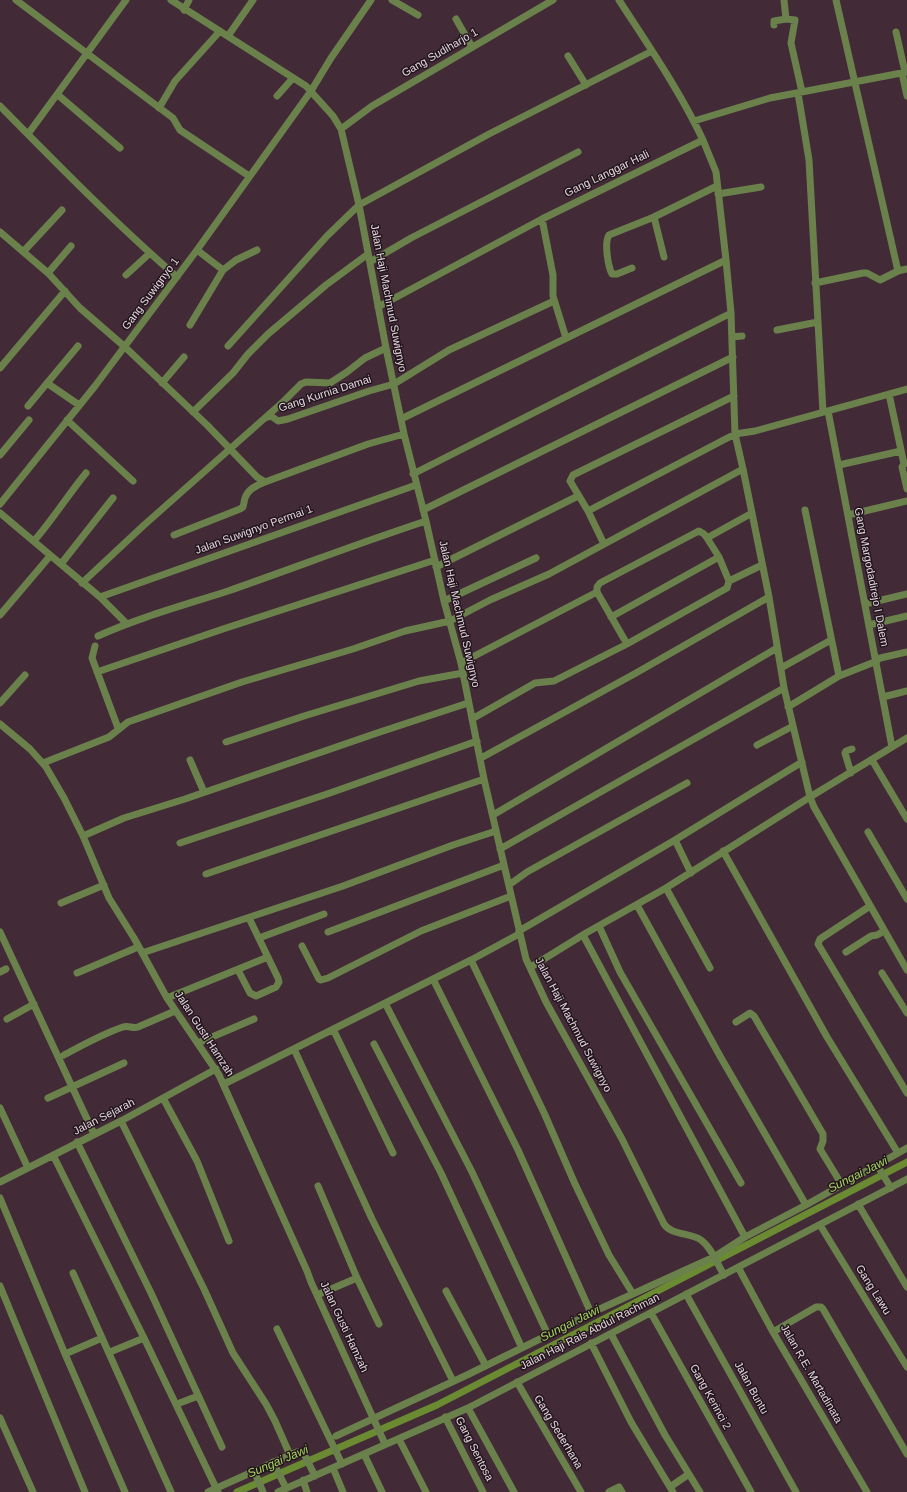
<!DOCTYPE html>
<html>
<head>
<meta charset="utf-8">
<style>
  body { margin:0 }
  canvas { display:block; background:#422a37 }
</style>
</head>
<body>
<canvas width="907" height="1492"></canvas>
<script>
const context = document.querySelector('canvas').getContext('2d');
context.lineJoin = 'round';
function strokePath(path, color, width, dash) { context.strokeStyle = color; context.lineWidth = width; context.lineCap = dash ? 'butt' : 'round'; context.setLineDash(dash || []); context.stroke(path); }
function label(font, color, halo, rows, align = 'center') {
  context.font = font + ' Arial,sans-serif'; context.lineWidth = 3; context.setLineDash([]); context.textBaseline = 'middle'; context.strokeStyle = halo; context.fillStyle = color; for (const [text, x, y, turn = 0] of rows) {
    context.save(); context.translate(x, y); context.rotate((+turn || 0) * Math.PI / 180); context.textAlign = isNaN(turn) ? turn : align; if (halo) context.strokeText(text, 0, 0); context.fillText(text, 0, 0); context.restore();
  }
}
strokePath(new Path2D(`
  M237,1492L437,1405L907,1162`), '#6a8b31', 7);
strokePath(new Path2D(`
  M16,0L173,118L180,130L249,176
  M171,0L306,86L333,116L341,129L359,205L386,348L404,434L426,521L444,601L461,663L484,779L526,959L546,1002L622,1139L664,1224C672,1236 690,1232 701,1240C712,1248 717,1264 724,1275
  M392,0L418,15
  M836,0L898,271
  M184,10L189,0
  M456,19L472,47
  M786,19L795,20L791,43L802,92
  M774,25V21L786,19L784,0
  M896,32L905,72
  M228,36L253,0
  M568,56L586,85
  M902,73L907,96
  M798,93L809,160L823,412
  M58,95L120,148
  M277,96L293,78
  M0,106C57,164 115,223 177,277
  M159,108L175,81L220,31
  M694,121L770,98L907,72
  M341,129L372,106L553,0
  M28,134L126,0
  M703,140L716,172L726,260L731,313L735,434L743,469L769,597L784,688L810,797L814,807L907,970
  M718,194L761,187
  M654,217L664,257
  M542,219L553,275V296L566,338
  M0,232L48,273L80,308L125,347L208,426L257,477L265,482L368,444L404,434
  M197,250L223,270L236,260L257,250
  M23,252L62,210
  M370,262L411,238L578,152
  M632,268L617,274H612C608,266 604,243 609,235L654,217L717,186
  M48,273L71,246
  M126,275L150,253
  M815,283L863,273H867L880,280L898,271L907,269
  M378,307L542,219L703,140C680,91 648,45 619,0
  M190,325L223,270
  M777,330L818,322
  M732,337L742,336
  M228,346L327,236L359,205L489,134L652,51
  M0,368L65,291
  M47,383L79,405
  M162,383L184,357
  M889,394L904,464
  M28,406L78,346
  M828,411L892,747
  M193,412L233,373L248,354L268,334L326,285L368,254
  M265,418L271,416L278,421L288,419L369,391L394,384L449,350L554,301
  M401,419L726,260
  M67,420L133,481
  M0,455L29,420
  M907,463L904,464L902,467L907,489
  M839,465L901,451
  M413,474L731,313
  M0,504L95,386L197,250L311,91L331,58L371,0
  M423,510L733,357
  M805,510L839,676
  M588,511L735,434L755,431L907,389
  M0,513L100,597L127,624
  M848,515L907,501
  M174,535L240,509L243,507C244,504 244,501 245,498C248,489 257,485 265,482
  M34,541C53,519 68,495 86,473
  M604,544L588,511L570,481L573,475L734,396
  M61,564L113,498
  M436,567L578,496
  M729,581L762,565
  M82,583L143,526L284,401L301,384L306,382L330,383L347,372L365,358L386,348
  M597,592L627,644
  M100,597L416,485
  M444,601L536,558
  M865,604L907,594
  M0,615L50,556
  M611,617L719,557
  M869,625L907,616
  M98,636C140,617 185,605 228,591C294,568 359,543 426,521
  M95,646L92,658L118,728
  M876,659L907,652
  M461,663L597,592V587L600,583L695,533L699,531L704,534L707,538L752,513
  M781,668L831,640
  M97,672L223,629L435,560
  M883,697L907,691
  M0,703L25,675
  M788,707L839,676L877,661
  M472,719L535,683L554,681L627,644L727,588L729,581L719,557L707,538
  M0,724L30,749L46,767L64,798L83,836L109,898L134,938L167,998L219,1075L307,1271L311,1282L385,1444
  M226,742L304,716L419,681L463,673
  M757,745L793,726
  M481,758L636,673L769,597
  M190,760L204,792
  M872,760L907,819
  M43,763L109,737L128,722L179,704L242,682L353,649L405,631L450,621L490,600L549,574L743,469
  M851,773L845,753L846,751L852,749
  M493,815L777,648
  M868,832L907,899
  M83,836L124,818L185,799L377,733L468,703
  M675,840L691,873
  M180,843L330,793L477,741
  M500,849L784,688
  M723,851L827,1037L898,1153
  M206,874L484,779
  M509,885L527,872L687,783
  M666,888L710,968
  M61,903L104,885
  M637,905L720,1056L806,1205
  M870,906L820,939L818,944L907,1093
  M599,926L620,972L741,1183
  M519,931L675,840L802,762
  M0,932L94,1134
  M328,932L504,865
  M583,935L745,1237
  M259,938L324,914
  M302,946L319,979L321,980L328,978L421,931L511,896
  M846,952L871,936L877,935L884,931
  M142,953L343,886L453,845L496,831
  M471,960L545,1115L575,1184L609,1255L633,1294
  M531,967L586,933L666,888L810,797L907,738
  M238,970L250,993L256,996L276,987L279,982L278,978L249,918
  M0,972L6,969
  M77,973L138,947
  M882,973L907,1013
  M433,979L518,1150L591,1313
  M167,998L268,957
  M385,1003L472,1172L548,1335L591,1313L714,1257L745,1237L806,1205L907,1148
  M7,1019L34,1004
  M736,1022L750,1013L754,1016L823,1134V1141L820,1149L842,1185
  M333,1029L393,1153
  M198,1043L254,1019
  M374,1044L441,1173L522,1348
  M294,1049L372,1219L453,1381
  M64,1055C83,1045 102,1034 123,1027C129,1025 132,1029 138,1027L175,1011
  M224,1084L471,960L519,934
  M48,1098L124,1063
  M163,1098L197,1161L229,1241
  M0,1108L28,1168
  M121,1121L204,1289L233,1353L266,1404L275,1421L290,1455L297,1452H303L315,1476
  M77,1142L151,1293L222,1447
  M53,1155L144,1338L218,1492
  M877,1165L891,1188
  M0,1182L121,1121L216,1069
  M318,1186L357,1278L379,1324
  M0,1198L65,1354L125,1492
  M858,1204L907,1287
  M820,1225L907,1367
  M738,1267L773,1332L867,1492
  M73,1273L171,1492
  M0,1286L85,1492
  M446,1291L486,1366
  M686,1294L796,1492
  M317,1295L357,1278
  M651,1313L751,1492
  M277,1329L342,1464
  M773,1332L816,1307H821L823,1309L907,1454
  M611,1334L665,1435L700,1492
  M591,1343L631,1422L673,1492
  M110,1352L144,1338
  M65,1354L102,1338
  M517,1382L581,1492
  M177,1404L198,1396
  M468,1408L514,1492
  M445,1417L483,1492
  M0,1418L33,1492
  M336,1436L467,1375L548,1335
  M399,1439L426,1492
  M364,1454L382,1492
  M273,1462L286,1488
  M333,1468L343,1492
  M254,1471L263,1492
  M303,1480L307,1492
  M670,1487L689,1474
  M208,1492L290,1455
  M278,1492L468,1408L907,1179
  M609,1492L619,1487L622,1492`), '#6b814b', 7);
label('11px', '#e6d5de', '#22161d', [
  ["Gang Sudiharjo 1",440,53,-30],
  ["Gang Langgar Hali",607,174,-26],
  ["Gang Suwignyo 1",151,294,-53],
  ["Jalan Haji Machmud Suwignyo",388,298,79],
  ["Gang Kurnia Damai",325,394,-18],
  ["Jalan Suwignyo Permai 1",254,530,-20],
  ["Gang Margodadirejo I Dalem",871,577,79],
  ["Jalan Haji Machmud Suwignyo",459,614,77],
  ["Jalan Haji Machmud Suwignyo",573,1025,62],
  ["Jalan Gusti Hamzah",204,1034,57],
  ["Jalan Sejarah",104,1117,-27],
  ["Gang Lawu",873,1290,58],
  ["Jalan Gusti Hamzah",344,1327,65],
  ["Jalan Haji Rais Abdul Rachman",590,1332,-27],
  ["Jalan R.E. Martadinata",811,1374,60],
  ["Jalan Buntu",751,1388,61],
  ["Gang Kerinci 2",710,1397,61],
  ["Gang Sederhana",558,1432,59],
  ["Gang Sentosa",474,1449,63]
]);
label('italic 12px', '#a8d45f', '#22161d', [
  ["Sungai Jawi",858,1175,-27],
  ["Sungai Jawi",570,1324,-27],
  ["Sungai Jawi",278,1462,-23]
]);
</script>
</body>
</html>
